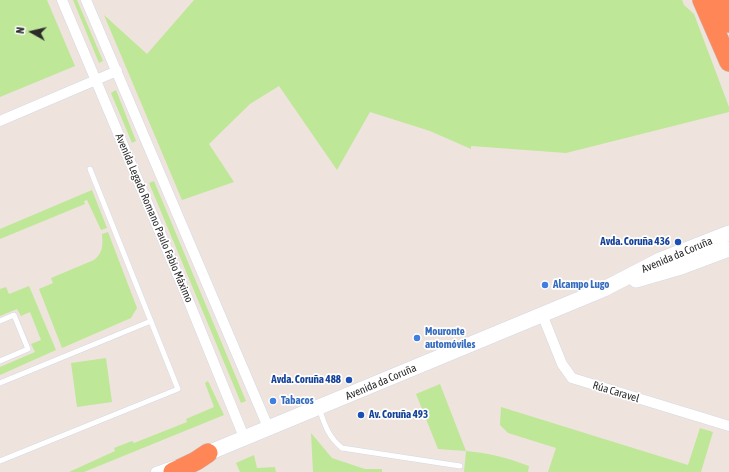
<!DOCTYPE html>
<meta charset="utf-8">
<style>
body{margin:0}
#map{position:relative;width:729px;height:472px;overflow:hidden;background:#eee4dd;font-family:"Asap Condensed",sans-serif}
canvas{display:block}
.north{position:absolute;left:12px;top:12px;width:40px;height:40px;-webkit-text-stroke:3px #fff;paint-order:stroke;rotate:278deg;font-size:11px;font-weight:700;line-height:16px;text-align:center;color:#2b2b2b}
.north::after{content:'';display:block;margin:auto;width:14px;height:18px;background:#2b2b2b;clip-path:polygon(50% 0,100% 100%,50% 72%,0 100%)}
</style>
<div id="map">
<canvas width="729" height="472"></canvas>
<div class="north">N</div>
</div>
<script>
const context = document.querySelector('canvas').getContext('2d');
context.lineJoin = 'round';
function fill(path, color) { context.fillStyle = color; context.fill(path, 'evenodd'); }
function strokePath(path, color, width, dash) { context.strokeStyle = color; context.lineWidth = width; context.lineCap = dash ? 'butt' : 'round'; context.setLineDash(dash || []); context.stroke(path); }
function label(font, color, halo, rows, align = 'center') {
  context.font = font + ' "Asap Condensed",sans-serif'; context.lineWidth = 3.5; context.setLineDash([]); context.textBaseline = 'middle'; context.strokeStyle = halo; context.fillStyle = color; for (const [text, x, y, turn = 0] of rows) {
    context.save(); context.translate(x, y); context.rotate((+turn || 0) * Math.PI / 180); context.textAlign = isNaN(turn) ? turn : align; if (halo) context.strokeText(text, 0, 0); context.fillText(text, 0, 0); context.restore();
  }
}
const green = new Path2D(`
 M0,0h47l28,66 -75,31z
 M73,0h4l26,61 -4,2z
 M194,0h488l2,5 10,9 35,93v5l-163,41 -95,-7v3l-41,-18 -60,-19 -33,58 -58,-84 -29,18 -41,40 25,38 -52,18 -78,-185 43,39z
 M116,90l20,51 -4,2 -21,-50z
 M154,181l92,220 -5,2 -92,-220z
 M92,190l15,38 -6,2 -14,-30 -3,1 1,3 -85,35v-10z
 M108,232l29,76 -6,10 -69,30 -23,-59 14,-6 -2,-5 43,-18c9,-7 9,-15 8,-26z
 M29,286l27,64 -56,25v-8l35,-15 -4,-8 10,-4 -11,-28 -9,4 -4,-7 -17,7v-27l6,-2 3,7z
 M106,358l6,44 -35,5 -6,-44z
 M208,381l16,34 -140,57h-15l46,-21 -1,-3 18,-7 2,2 53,-21 -1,-3 28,-12 -9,-24z
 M440,384l26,67c23,2 42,7 63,15l-1,6h-64l2,-21 -28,-2 -22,-55z
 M501,407l187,58 12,-37 13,4 -12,40h-153l8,-24 -48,-15 -8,-8z
 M311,433l21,25 33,11h17v3h-69z
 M254,455l3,13 18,-1 1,5h-36l-4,-9z`);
const lane = new Path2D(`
 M0,321l14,-6 14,34 -28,12
 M0,383l151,-62
 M319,408c5,15 9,29 23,40l118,18
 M0,461l178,-72 -88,-220`);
const street = new Path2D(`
 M62,0l123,292 59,145
 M86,0l182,427
 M0,121l117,-50
 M542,314l20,50 10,14 157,48
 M156,472l20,-7`);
const secondary = new Path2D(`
 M636,280l45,-13 48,-18
 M208,453l396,-164 56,-29 69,-27`);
const highway = new Path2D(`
 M702,0l27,62
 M720,0l9,23
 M173,472l23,-11 12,-8`);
const markers = [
 [678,242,4,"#1a4fb4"],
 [545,285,4,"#3f7fe0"],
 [417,338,4,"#3f7fe0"],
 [349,380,4,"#1a4fb4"],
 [273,401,4,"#3f7fe0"],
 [361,415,4,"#1a4fb4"]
];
const streetNames = [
 ["Avenida Legado Romano Paulo Fabio Máximo",154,218,67],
 ["Avenida da Coruña",677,255,-23],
 ["Avenida da Coruña",381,382,-23],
 ["Rúa Caravel",616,392,17]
];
const transitNames = [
 ["Avda. Coruña 436",670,242],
 ["Avda. Coruña 488",341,380],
 ["Av. Coruña 493",369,415,"left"]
];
const shopNames = [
 ["Alcampo Lugo",553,285],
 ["Mouronte",425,332],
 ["automóviles",425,345],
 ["Tabacos",281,401]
];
fill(green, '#bee797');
strokePath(lane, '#d2d8e5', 6);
strokePath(street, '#d2d8e5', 11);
strokePath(secondary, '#d2d8e5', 16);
strokePath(highway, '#c4c4c4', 20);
strokePath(lane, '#fff', 5);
strokePath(street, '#fff', 10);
strokePath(secondary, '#fff', 15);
strokePath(highway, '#ff8757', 19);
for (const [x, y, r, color] of markers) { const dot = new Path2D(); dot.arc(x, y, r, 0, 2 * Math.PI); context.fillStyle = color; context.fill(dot); strokePath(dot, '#fff', 1.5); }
label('11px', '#2b2b2b', '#fff', streetNames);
label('bold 11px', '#164399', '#fff', transitNames, 'right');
label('bold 11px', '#366cbe', '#fff', shopNames, 'left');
</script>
